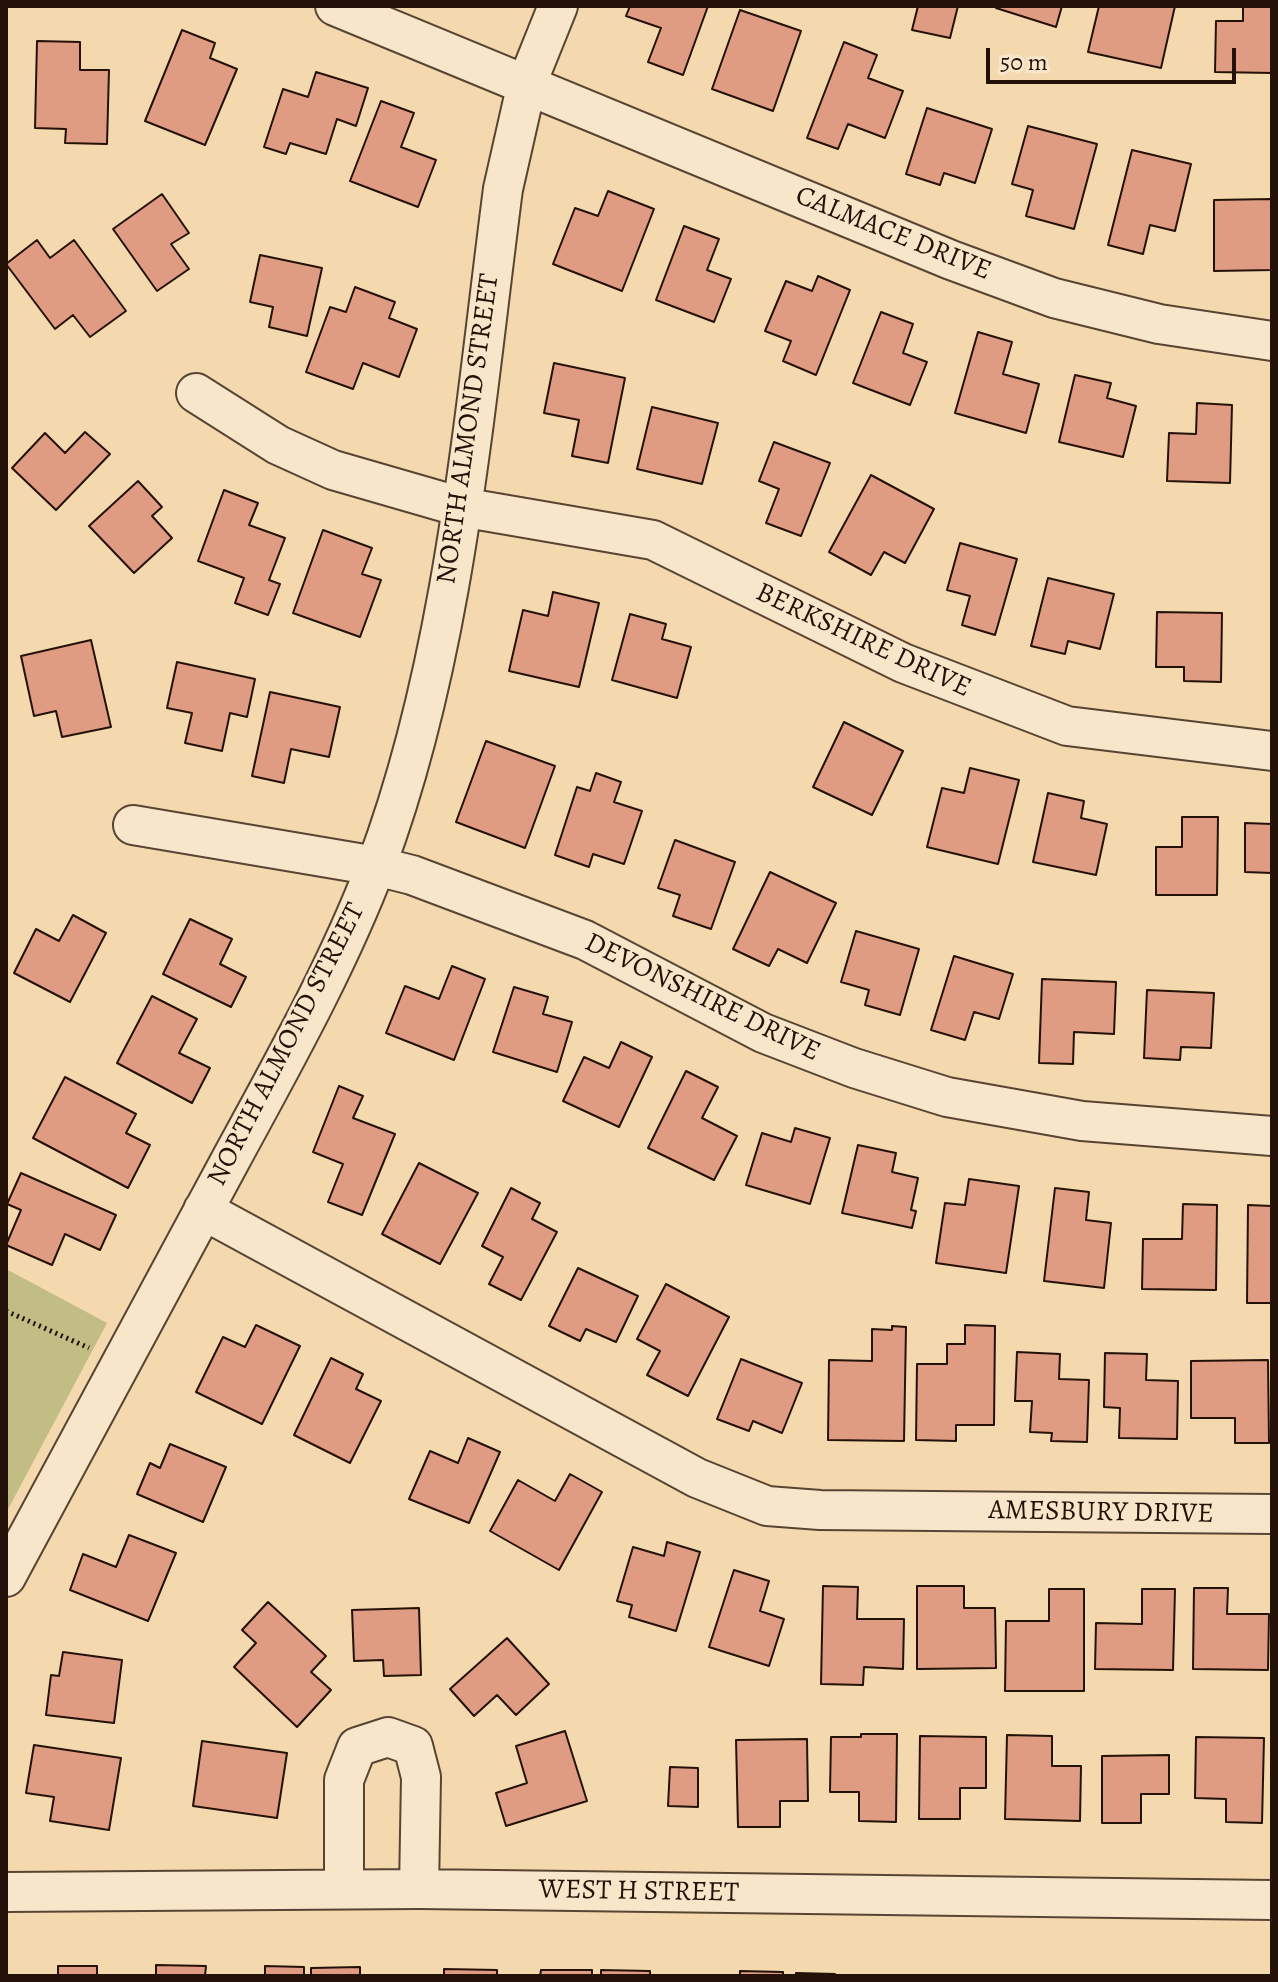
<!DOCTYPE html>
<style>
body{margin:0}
#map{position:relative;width:1278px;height:1982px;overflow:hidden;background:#f4d8ae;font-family:Alegreya,serif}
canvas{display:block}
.frame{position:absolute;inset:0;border:8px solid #241208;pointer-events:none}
.scale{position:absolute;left:986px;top:48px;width:250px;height:36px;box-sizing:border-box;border:4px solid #241208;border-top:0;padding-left:10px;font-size:24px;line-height:28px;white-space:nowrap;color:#241208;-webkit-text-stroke:6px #f8e6ca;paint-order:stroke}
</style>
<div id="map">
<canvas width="1278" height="1982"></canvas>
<div class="frame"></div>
<div class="scale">50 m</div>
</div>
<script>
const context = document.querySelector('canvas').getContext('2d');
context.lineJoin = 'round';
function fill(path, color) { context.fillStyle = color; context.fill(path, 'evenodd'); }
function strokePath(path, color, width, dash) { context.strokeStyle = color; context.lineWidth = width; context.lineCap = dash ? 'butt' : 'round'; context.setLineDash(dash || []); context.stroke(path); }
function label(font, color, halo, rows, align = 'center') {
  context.font = font + ' Alegreya,serif'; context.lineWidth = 6; context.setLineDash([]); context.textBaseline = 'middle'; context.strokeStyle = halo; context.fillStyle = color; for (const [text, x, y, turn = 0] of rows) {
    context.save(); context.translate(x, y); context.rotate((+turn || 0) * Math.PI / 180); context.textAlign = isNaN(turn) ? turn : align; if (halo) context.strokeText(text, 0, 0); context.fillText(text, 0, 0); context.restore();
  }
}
const green = new Path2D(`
 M6,1269l101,54 -101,190z`);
const building = new Path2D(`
 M630,6h78l-25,69 -35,-13 13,-34 -35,-12z
 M918,6h40l-8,32 -38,-8z
 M997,6h65l-6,21 -60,-19z
 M1099,6h76l-14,62 -73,-16z
 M1243,6h29v67l-57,-1 1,-51h27z
 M740,10l61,21 -28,80 -61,-22z
 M182,30l33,13 -5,15 27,11 -32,76 -60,-24z
 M37,41l43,1v28h29l-2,74 -42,-1 1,-14 -31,-1z
 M844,42l33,13 -9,23 35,13 -18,47 -37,-14 -10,25 -31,-11z
 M316,72l52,16 -12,38 -19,-7 -11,35 -36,-11 -4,11 -22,-7 19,-58 25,8z
 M381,101l33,12 -13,34 35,13 -18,47 -68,-26z
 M927,108l65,21 -17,54 -31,-10 -4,12 -34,-11z
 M1028,126l69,18 -23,85 -48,-13 7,-26 -21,-6z
 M1132,150l59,14 -16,67 -25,-6 -7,29 -35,-9z
 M608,191l46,18 -32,82 -69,-27 22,-56 23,8z
 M162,194l27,39 -18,11 18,25 -32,22 -44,-62z
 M1272,199v71l-58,1v-71z
 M684,226l35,13 -12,31 24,9 -17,43 -58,-22z
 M37,240l13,18 24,-18 52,71 -36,26 -17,-22 -18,14 -49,-65z
 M260,255l62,13 -15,68 -38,-9 4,-20 -23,-5z
 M818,276l32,14 -34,85 -33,-14 8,-20 -26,-10 21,-50 26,10z
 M355,287l40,15 -6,16 28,11 -18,48 -36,-14 -10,26 -47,-17 24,-65 16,5z
 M881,312l32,12 -10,29 24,9 -17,43 -57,-22z
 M978,332l34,10 -9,32 36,10 -13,49 -71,-20z
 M554,363l71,15 -17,85 -36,-7 7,-36 -35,-7z
 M1075,375l36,8 -4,15 29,8 -13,51 -64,-15z
 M1197,403l35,2 -2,78 -63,-2 2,-48 27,1z
 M652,407l66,16 -16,61 -65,-15z
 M85,432l25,22 -54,56 -44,-42 33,-35 20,20z
 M774,442l56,21 -29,73 -35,-13 13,-34 -20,-8z
 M871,475l63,34 -29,54 -21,-11 -13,23 -42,-23z
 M138,481l24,26 -10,9 20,22 -38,35 -45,-47z
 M224,490l34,13 -9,22 36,13 -16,42 11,4 -12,31 -33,-12 9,-25 -46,-17z
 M323,530l49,18 -10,26 19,6 -21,57 -67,-24z
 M960,543l57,16 -22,76 -33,-10 8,-29 -23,-6z
 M1048,578l66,16 -14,55 -32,-8 -3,13 -34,-8z
 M553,592l46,11 -20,84 -70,-16 14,-61 25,6z
 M1157,612l65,1 -1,69 -37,-1v-14h-28z
 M630,614l36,10 -4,15 29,8 -14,51 -65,-18z
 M91,640l20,87 -49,10 -6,-26 -22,5 -13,-60z
 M177,662l78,17 -8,38 -17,-4 -8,38 -37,-8 7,-30 -25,-5z
 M270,692l70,15 -11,50 -38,-8 -7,34 -32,-7z
 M844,722l59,29 -31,64 -59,-28z
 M486,741l69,25 -30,82 -69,-26z
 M970,768l49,12 -21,84 -71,-17 15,-59 22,5z
 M596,773l25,9 -7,20 28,9 -18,53 -31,-10 -4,13 -34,-12 22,-68 13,4z
 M1048,793l36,8 -3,17 26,6 -11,51 -63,-13z
 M1182,817h36l-1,78h-61v-48h26z
 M1245,823l27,1v49l-27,-1z
 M675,840l60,22 -24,67 -38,-13 7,-21 -22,-7z
 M770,872l66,31 -29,60 -29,-14 -9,17 -36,-17z
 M73,915l33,18 -36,69 -56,-29 22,-44 23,12z
 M190,919l42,20 -12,25 26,13 -15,30 -68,-33z
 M856,931l63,18 -19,66 -35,-10 4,-15 -28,-8z
 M954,956l59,18 -14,45 -25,-7 -9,28 -34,-10z
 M452,966l33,13 -31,81 -68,-27 19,-47 34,13z
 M1042,979l74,3 -2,52 -40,-2 -1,32 -34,-1z
 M514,987l34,10 -5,17 29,8 -15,50 -64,-20z
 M1147,990l67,3 -3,55 -30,-1 -1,13 -36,-2z
 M152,996l45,23 -18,34 31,15 -18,35 -75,-40z
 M621,1042l31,15 -33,70 -56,-26 21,-44 25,11z
 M686,1071l32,16 -16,31 35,18 -23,44 -66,-32z
 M65,1077l71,37 -10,19 24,12 -22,43 -95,-50z
 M339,1086l24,10 -10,22 42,16 -33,81 -34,-13 15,-38 -30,-12z
 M795,1128l35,10 -20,66 -64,-19 16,-52 29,9z
 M858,1145l38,8 -4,19 26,6 -7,32 5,1 -4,17 -70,-15z
 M419,1163l59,30 -38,71 -58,-30z
 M21,1173l95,42 -16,35 -35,-16 -13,31 -46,-20 15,-35 -14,-6z
 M969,1179l50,7 -13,87 -70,-10 9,-60 20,2z
 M511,1188l29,15 -8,16 25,13 -36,68 -32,-16 14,-27 -21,-11z
 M1055,1188l34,4 -3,28 25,3 -7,65 -60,-7z
 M1183,1204l34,1 -1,85 -74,-1 1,-50h39z
 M1248,1205l24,1v97h-25z
 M578,1268l60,28 -22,46 -30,-13 -6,12 -31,-15z
 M666,1284l63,33 -41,79 -41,-21 13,-24 -23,-12z
 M256,1325l44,21 -38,78 -66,-32 27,-55 22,10z
 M965,1325l30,1 -1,99h-38v16l-40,-1 1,-76h30v-20h18z
 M892,1326l14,1 -2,114 -76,-1 1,-80 43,1v-32l20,1z
 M1017,1352l43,2 -1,25 30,1 -2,62 -36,-1 1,-8 -22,-1 2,-31h-17z
 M1105,1353l42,1 -1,26 32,1 -1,58 -58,-1 1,-30 -16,-1z
 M331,1358l32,16 -7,15 25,12 -31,62 -56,-28z
 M741,1359l61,24 -20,50 -29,-12 -4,10 -32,-12z
 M1268,1360l1,83h-34v-25h-44v-57z
 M468,1438l32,14 -31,71 -60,-24 21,-48 28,12z
 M170,1444l56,23 -23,55 -66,-28 13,-31 10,5z
 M570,1474l32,18 -43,78 -69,-39 28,-51 37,21z
 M129,1535l47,18 -28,68 -78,-31 13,-36 33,13z
 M667,1542l33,10 -24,79 -47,-14 3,-12 -15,-4 16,-54 31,9z
 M734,1570l35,11 -9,30 24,8 -15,47 -60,-19z
 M823,1586l35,1 -1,32h47l-1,50 -39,-2 -1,18 -42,-1z
 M917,1586h47v22h31l1,60 -79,1z
 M1194,1588h34l-1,26h42l-1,56 -75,-1z
 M1049,1589h35v102h-79l1,-70h43z
 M1142,1589h33l-2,81 -78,-1 1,-46 46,1z
 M268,1602l58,54 -15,16 20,18 -34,37 -63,-60 22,-24 -14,-13z
 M419,1608l2,67 -37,1 -1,-16 -29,1 -2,-51z
 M507,1638l42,46 -33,31 -19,-20 -23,21 -24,-27z
 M63,1652l59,8 -8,63 -68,-8 5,-40 8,1z
 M565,1731l22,70 -81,25 -10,-33 31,-10 -11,-37z
 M861,1734h36l-1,88 -37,-1v-29h-29l1,-55h30z
 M1007,1735l45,1v30h29l-1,55 -75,-2z
 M920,1736l66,1v51h-26v31h-41z
 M1196,1737l68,1 -2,85 -36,-1v-23l-31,-1z
 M807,1739l1,62h-28v26h-42l-2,-87z
 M202,1741l85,12 -10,65 -84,-12z
 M34,1745l87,13 -12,72 -59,-9 4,-24 -28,-4z
 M1169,1755v39h-28v29h-39v-67z
 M670,1767l28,1v39l-30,-1z
 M156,1965l50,1 -1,10h-75h26z
 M58,1966h39v10h-39z
 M265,1966l39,1v9h-39z
 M360,1967v9h-49v-8z
 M444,1969l53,1v6h-53z
 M541,1970h51v6h-52z
 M601,1970l49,1v5h-49z
 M740,1971l43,1v4h-43z
 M796,1973l39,1v2h-39z`);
const path = new Path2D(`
 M6,1311l83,37`);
const minor = new Path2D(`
 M335,6l616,254 103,38 105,26 113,17
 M196,393l82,52 55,25 128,37 192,33 250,123 164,63 205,25
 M133,825l243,41 36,9 173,65 178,93 91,35 93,29 135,24 190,15
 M203,1210l494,268 70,28 53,4 452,4
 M6,1577c75,-139 149,-277 224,-416 52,-96 107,-193 146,-295 79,-210 98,-455 127,-677l24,-106 31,-77
 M344,1889v-109l13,-33 31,-10 25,9 8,31 -2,112
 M6,1892l413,-3 853,11`);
const streetNames = [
 ["CALMACE DRIVE",893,234,22],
 ["NORTH ALMOND STREET",469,429,-82],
 ["BERKSHIRE DRIVE",863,641,25],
 ["DEVONSHIRE DRIVE",702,998,26],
 ["NORTH ALMOND STREET",287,1045,-63],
 ["AMESBURY DRIVE",1101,1513,1],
 ["WEST H STREET",639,1892,1]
];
fill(green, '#c2bc85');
fill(building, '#e09b83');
strokePath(building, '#241208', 2);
strokePath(minor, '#584432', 42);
strokePath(path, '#241208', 5, [2, 4]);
strokePath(minor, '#f8e6ca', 38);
label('28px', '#241208', '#f8e6ca', streetNames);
</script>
